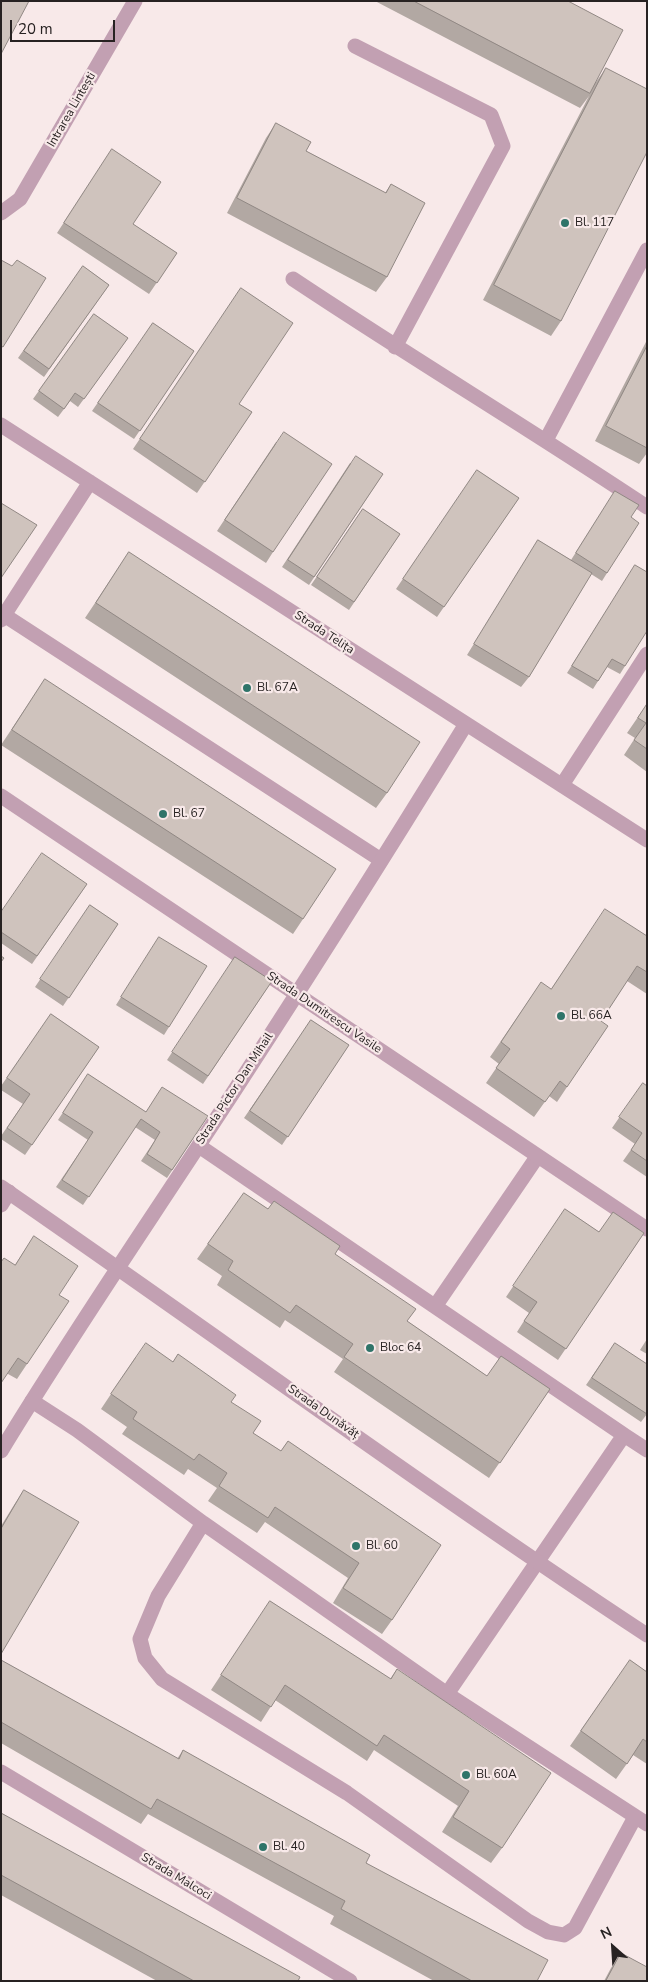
<!DOCTYPE html>
<meta charset="utf-8">
<style>
body{margin:0}
#map{position:relative;width:648px;height:1982px;overflow:hidden;background:#f8e9e9;font-family:"Nunito Sans",sans-serif}
canvas{display:block}
.frame{position:absolute;inset:0;border:2px solid #272222;pointer-events:none}
.north{position:absolute;left:588px;top:1922px;width:50px;height:50px;-webkit-text-stroke:4px #f8e9e9;paint-order:stroke;rotate:334deg;font-size:14px;font-weight:700;line-height:20px;text-align:center;color:#272222}
.north::after{content:'';display:block;margin:auto;width:18px;height:22px;background:#272222;clip-path:polygon(50% 0,100% 100%,50% 72%,0 100%)}
.scale{position:absolute;left:10px;top:20px;width:105px;height:22px;box-sizing:border-box;border:2px solid #272222;border-top:0;padding-left:6px;font-size:15px;line-height:18px;white-space:nowrap;color:#272222;-webkit-text-stroke:4px #f8e9e9;paint-order:stroke}
</style>
<div id="map">
<canvas width="648" height="1982"></canvas>
<div class="frame"></div>
<div class="north">N</div>
<div class="scale">20 m</div>
</div>
<script>
const context = document.querySelector('canvas').getContext('2d');
context.lineJoin = 'round';
function strokePath(path, color, width, dash) { context.strokeStyle = color; context.lineWidth = width; context.lineCap = dash ? 'butt' : 'round'; context.setLineDash(dash || []); context.stroke(path); }
function fill(path, color) { context.fillStyle = color; context.fill(path, 'evenodd'); }
function label(font, color, halo, rows, align = 'center') {
  context.font = font + ' "Nunito Sans",sans-serif'; context.lineWidth = 4.5; context.setLineDash([]); context.textBaseline = 'middle'; context.strokeStyle = halo; context.fillStyle = color; for (const [text, x, y, turn = 0] of rows) {
    context.save(); context.translate(x, y); context.rotate((+turn || 0) * Math.PI / 180); context.textAlign = isNaN(turn) ? turn : align; if (halo) context.strokeText(text, 0, 0); context.fillText(text, 0, 0); context.restore();
  }
}
const lane = new Path2D(`
 M355,46l136,69 12,31 -108,201
 M293,279c117,78 237,150 354,228
 M546,440l101,-190
 M4,615l377,245
 M562,785l85,-131
 M199,1146l425,289
 M1,1205l8,-13
 M436,1305l101,-148
 M32,1401l45,29 126,93 -45,73 -18,43 5,19 17,21 185,114 181,128 20,11 16,3 11,-7 60,-111
 M647,1450l-23,-15 -177,259 200,130
 M203,1523l244,171`);
const street = new Path2D(`
 M1,213l19,-14 115,-198
 M1,425l646,415
 M1,620l89,-138
 M1,796l646,433
 M1,1187c216,149 427,304 646,448
 M1,1451c63,-104 131,-204 198,-306 91,-139 180,-279 267,-421
 M1,1772l349,209`);
const wall = new Path2D(`
 M375,1h193l28,81 10,-14 -45,253 -10,15 -68,-36 106,-204 -9,12z
 M276,123l30,28 79,42 6,-9 -4,93 -11,15 -149,-79 39,-75z
 M112,149l21,75 44,29 -28,41 -92,-61z
 M83,266l26,19 -65,92 -26,-19z
 M241,288l-2,116 13,8 -55,81 -64,-44z
 M94,314l34,24 -50,69 -8,-6 -12,16 -25,-18z
 M153,323l41,28 -60,88 -42,-28z
 M647,340v113l-8,11 -44,-23z
 M276,442l-3,110 -7,11 -49,-32z
 M350,463l33,11 -74,111 -27,-18z
 M477,470l42,28 -82,119 -41,-28z
 M615,491l16,26 -24,56 -5,8 -11,-7 -62,103 -8,10 -54,-32 64,-104 7,-11 33,20z
 M363,509l37,25 -51,76 -38,-25z
 M129,552l258,241 -11,15 -291,-190z
 M635,565l-10,101 -5,8 -13,-7 -14,22 -26,-16z
 M45,679l258,240 -10,15 -292,-189z
 M647,704v68l-23,-17 11,-17 -8,-5z
 M87,884l-55,80 -31,-21v-31z
 M90,905l28,19 -55,82 -28,-19z
 M647,936v58l-20,-13 -26,40 -34,66 -10,15 -8,-6 -15,21 -48,-34 13,-19 -9,-7 41,-60 20,-8z
 M159,937l10,90 -5,8 -48,-30z
 M235,957l37,24 -69,103 -36,-24z
 M51,1014l48,33 -74,108 -24,-16v-3l22,-32 -22,-14v-4z
 M311,1020l38,25 -67,100 -38,-27z
 M88,1074l58,38 62,4 -41,62 -26,-17 14,-21 -20,-13 -52,78 -27,-18 32,-47 -30,-20z
 M643,1083l4,3v91l-24,-16 12,-17 -23,-16z
 M244,1193l91,61 72,67 80,55 63,13 -61,89 -155,-106 9,-13 -58,-39 -5,8 -63,-43 5,-9 -25,-17z
 M565,1209l34,23 45,1 -86,127 -41,-28 12,-19 -23,-16z
 M34,1236l25,59 -32,69 -10,15 -9,-5 7,-109z
 M647,1339v15l-7,-4z
 M615,1343l32,71 -6,8 -55,-37z
 M178,1354l53,48 22,31 28,18 7,-10 104,179 -10,14 -49,-31 15,-25 -83,-56 -8,11 -49,-32 9,-13 -29,-19 -4,6 -62,-41 5,-7 -26,-18 34,-51 38,4z
 M24,1490l-23,164v-128l13,-21z
 M270,1601l120,78 7,-10 105,179 -11,15 -49,-31 16,-26 -84,-56 -7,11 -92,-61 -14,22 -50,-32z
 M1,1660l176,99 6,-9 183,113 171,118h-103l-104,-57 4,-8 -186,-102 -7,10 -140,-81z
 M630,1660l17,12v92l-14,-9 -17,24 -46,-33z
 M1,1813l297,168h-141l-156,-86z
 M621,1953l26,28h-43l7,-13z`);
const building = new Path2D(`
 M1,1h28l-28,53z
 M414,1h154l55,29 -33,63z
 M606,68l41,21v63l-86,169 -67,-36z
 M276,123l35,19 -5,9 80,42 5,-9 34,19 -38,74 -150,-79z
 M112,149l49,33 -28,42 44,29 -20,30 -93,-60z
 M1,260l11,6 5,-6 29,18 -43,69 -2,-1z
 M83,266l26,19 -60,84 -25,-18z
 M241,288l52,35 -54,81 13,8 -47,70 -65,-43z
 M94,314l34,24 -44,61 -9,-6 -11,16 -25,-18z
 M153,323l41,28 -54,80 -42,-28z
 M647,346v102l-41,-22z
 M284,432l48,32 -59,88 -48,-32z
 M356,456l27,18 -69,103 -26,-17z
 M477,470l42,28 -75,109 -41,-28z
 M615,491l24,14 -8,12 8,6 -32,50 -31,-20z
 M1,503l36,22 -36,53z
 M363,509l37,25 -46,68 -37,-25z
 M538,540l54,33 -63,104 -55,-33z
 M129,552l291,190 -33,51 -291,-190z
 M635,565l12,7v59l-22,35 -13,-7 -14,22 -26,-15z
 M45,679l291,190 -33,50 -291,-189z
 M647,704v45l-13,-9 12,-17 -8,-5z
 M42,853l45,31 -50,72 -36,-24v-20z
 M90,905l28,19 -49,74 -29,-19z
 M605,909l42,27v36l-10,-6 -36,55 7,5 -41,61 -7,-6 -15,21 -49,-34 14,-19 -9,-7 40,-60 10,7z
 M159,937l48,29 -38,61 -48,-30z
 M1,956l3,2 -3,4z
 M235,957l37,24 -64,95 -36,-24z
 M51,1014l48,33 -67,98 -25,-17 23,-34 -23,-16z
 M311,1020l38,25 -61,92 -38,-26z
 M88,1074l58,38 16,-25 46,29 -36,54 -25,-16 13,-22 -19,-13 -52,78 -27,-17 31,-48 -30,-19z
 M643,1083l4,3v75l-16,-11 11,-17 -23,-16z
 M244,1193l24,16 6,-8 66,45 -5,8 81,55 -9,12 80,55 14,-20 49,33 -50,74 -156,-106 9,-13 -57,-39 -6,8 -62,-43 5,-9 -25,-17z
 M565,1209l34,23 14,-20 31,21 -78,116 -42,-28 13,-19 -24,-16z
 M34,1236l44,30 -19,29 10,6 -42,63 -9,-6 -17,25v-121l3,-4 11,7z
 M146,1343l27,19 5,-8 58,41 -5,7 30,19 -8,12 28,18 7,-10 153,104 -49,75 -49,-32 16,-25 -84,-56 -7,11 -49,-32 8,-13 -28,-19 -5,6 -61,-41 4,-7 -26,-18z
 M615,1343l32,21v50l-55,-36z
 M24,1490l55,32 -78,132v-125z
 M270,1601l121,78 6,-10 154,104 -49,75 -49,-31 16,-26 -85,-56 -7,11 -92,-61 -14,22 -50,-32z
 M1,1660l178,99 4,-9 187,105 -4,8 182,97 -11,21h-65l-131,-72 4,-8 -188,-102 -6,10 -150,-87z
 M630,1660l17,12v70l-4,-3 -16,25 -46,-33z
 M1,1813l299,164 -2,4h-104l-193,-106z
 M621,1953l26,14v14h-41z`);
const markers = [
 [565,223,5,"#2f7469"],
 [247,688,5,"#2f7469"],
 [163,814,5,"#2f7469"],
 [561,1016,5,"#2f7469"],
 [370,1348,5,"#2f7469"],
 [356,1546,5,"#2f7469"],
 [466,1775,5,"#2f7469"],
 [263,1847,5,"#2f7469"]
];
const streetNames = [
 ["Intrarea Lintești",72,110,-60],
 ["Strada Telița",324,633,33],
 ["Strada Dumitrescu Vasile",324,1013,34],
 ["Strada Pictor Dan Mihail",235,1089,-57],
 ["Strada Dunăvăț",323,1412,35],
 ["Strada Malcoci",176,1877,31]
];
const poiNames = [
 ["Bl. 117",575,223],
 ["Bl. 67A",257,688],
 ["Bl. 67",173,814],
 ["Bl. 66A",571,1016],
 ["Bloc 64",380,1348],
 ["Bl. 60",366,1546],
 ["Bl. 60A",476,1775],
 ["Bl. 40",273,1847]
];
strokePath(lane, '#c2a0b2', 15);
strokePath(street, '#c2a0b2', 15);
fill(wall, '#b2a8a3');
fill(building, '#cfc3bd');
strokePath(building, '#918884', 1);
for (const [x, y, r, color] of markers) { const dot = new Path2D(); dot.arc(x, y, r, 0, 2 * Math.PI); context.fillStyle = color; context.fill(dot); strokePath(dot, '#f8e9e9', 2); }
label('12px', '#272222', '#f8e9e9', streetNames);
label('12px', '#272222', '#f8e9e9', poiNames, 'left');
</script>
